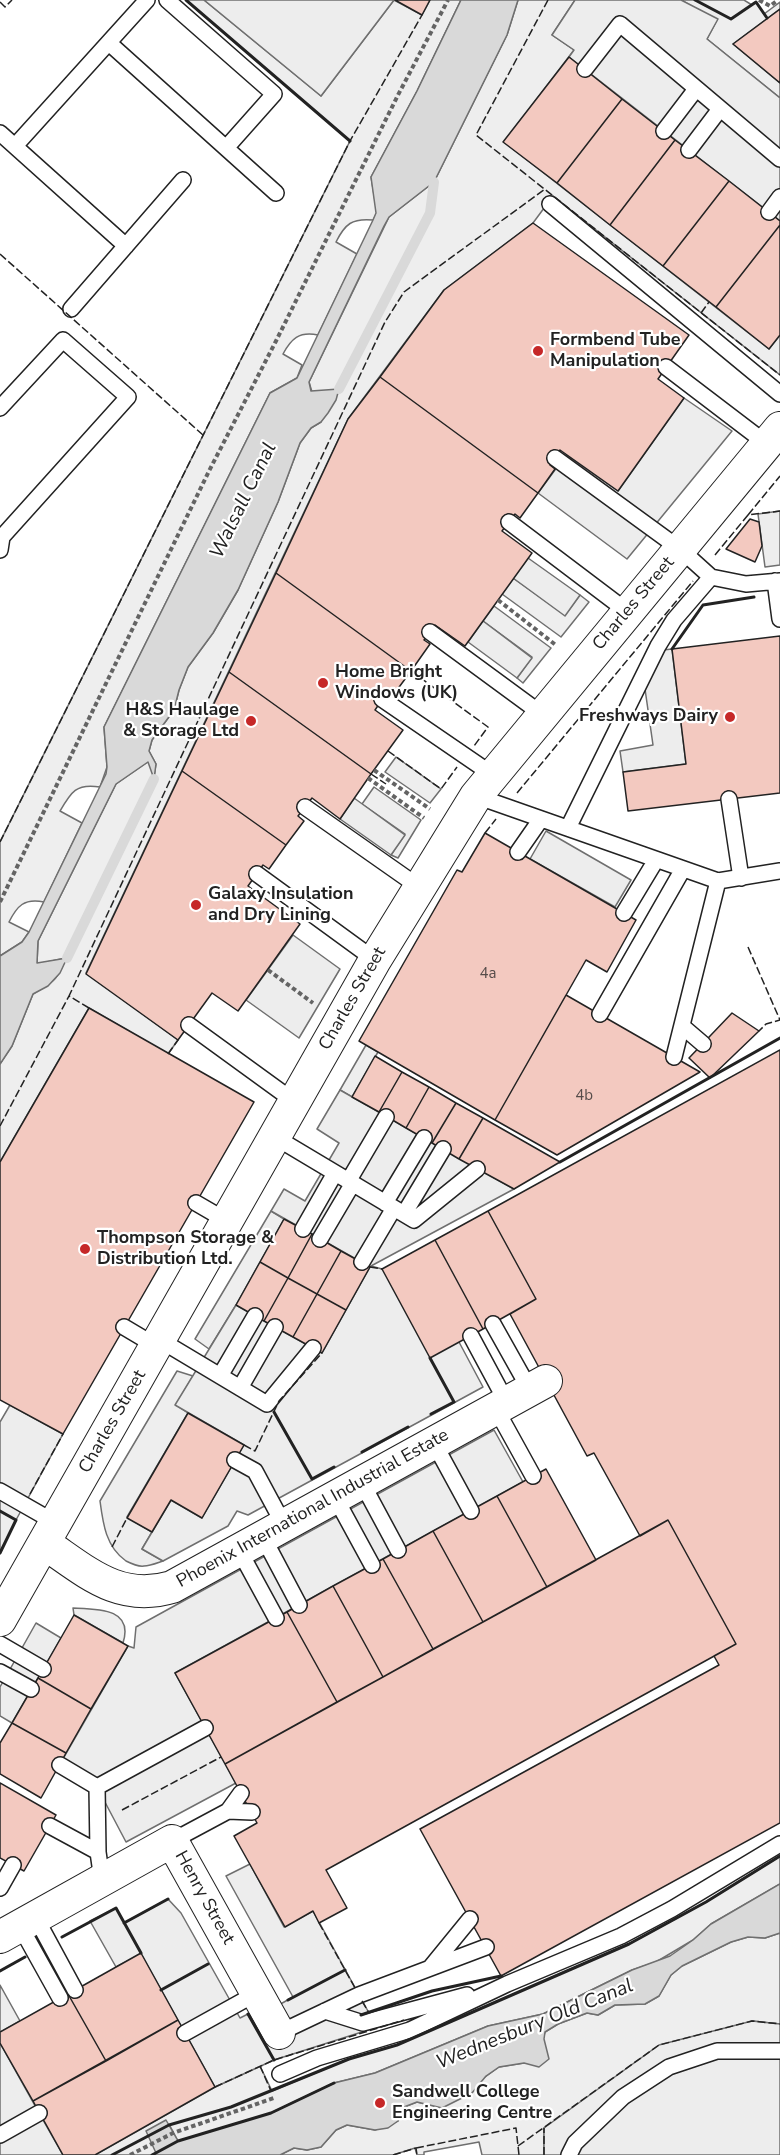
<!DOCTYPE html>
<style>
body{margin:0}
canvas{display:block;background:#fff}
</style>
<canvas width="780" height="2155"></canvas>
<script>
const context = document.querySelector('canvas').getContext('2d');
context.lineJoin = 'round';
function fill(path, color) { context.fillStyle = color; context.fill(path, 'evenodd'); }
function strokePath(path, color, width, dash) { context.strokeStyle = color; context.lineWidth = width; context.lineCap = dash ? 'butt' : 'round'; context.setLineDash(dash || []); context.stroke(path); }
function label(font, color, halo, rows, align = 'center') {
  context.font = font + ' "Nunito Sans",sans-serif'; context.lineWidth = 4.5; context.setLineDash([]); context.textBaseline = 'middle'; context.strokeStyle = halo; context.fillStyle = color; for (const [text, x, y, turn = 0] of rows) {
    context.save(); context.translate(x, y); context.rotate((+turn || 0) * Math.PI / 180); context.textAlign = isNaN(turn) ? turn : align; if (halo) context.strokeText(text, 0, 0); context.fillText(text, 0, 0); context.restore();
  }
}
const green = new Path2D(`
 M186,0h18l117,96 73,-96 28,15 8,-15h31l-44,91 -46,86 6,36 -4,7c-21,-2 -28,4 -37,22l21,12 -39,81c-19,-4 -27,4 -35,19l19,11 -5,13 -27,15 -166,334 3,40 -7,20c-24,-4 -29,5 -40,24l22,12 -38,79c-20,-4 -27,4 -35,20l20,10 -7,10 -22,14v-114l350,-701z
 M518,0h57l-23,35 22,15 -70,92 265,207 11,-14v40l-227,-179 -20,27 -89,67 -96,129 -262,554 92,67 -10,14 -79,-46 -89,154v-98l12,-18 21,-52c20,-13 23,-11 33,-36l-29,6 1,-23 78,-157 33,-23 5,16 2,-13 -7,-13 3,-11 22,-30 5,-20 9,-23 25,-34 25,-43 40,-88 22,-59 11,-15 10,-6 -12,-40 80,-165 45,-35 73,-147z
 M681,0h63l8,5 4,-3 8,12 16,-12v7l-47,35 47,39v15l-73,-59 10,-19z
 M513,578l52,37 15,-20 9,7 -28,35 -59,-43z
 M494,606l57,42 -28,35 -6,-5 15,-21 -49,-36z
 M396,757l45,32 -11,14 -45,-31z
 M374,787l47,33 -23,38 -7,-3 14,-21 -43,-30z
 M366,1045l12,7 -26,45 -12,-7z
 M271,1211l13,8 -48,86 -27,44 -14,-10z
 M177,1371l16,5 -17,29 12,8 -61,104 25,15 -10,17 21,12c-6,2 -13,5 -19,5 -6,1 -12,-2 -18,-5 -20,-14 -23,-37 -26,-60z
 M0,1511l16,9 -16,33z
 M73,1608c25,1 61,0 50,35l-49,-28z
 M780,1856v28l-69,40 -18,16 -37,22 -24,8 -89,44 -55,12 -113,47 -41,10 -63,30 -93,28 -8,-15 -14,27 -4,2h-57l120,-68 45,-21 12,25 77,-32 48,-14 232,-101 77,-42z
 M780,1933v91l-28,-3 -208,107v27h-62l-3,-13 -55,10v3h-7l-2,-7 -22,7h-113l14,-7 13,2 14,-3 15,-17 11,-5 28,5 23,-9 6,-14 13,-5 25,6 57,-41 25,-4 19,-24 2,-7 13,-8 29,-11 11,2 17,-10 30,-1 14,-8 12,-21 11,-9 49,-24 17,-5 17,1z`);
const parking = new Path2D(`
 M204,0h190l-73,96z
 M575,0h106l37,19 -11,20 73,59v123l-211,-164 5,-7 -22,-15z
 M684,398l48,33 -105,128 -89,-66 28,-38 52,36z
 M780,511v54l-15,2 -7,-53z
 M528,558l52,37 -15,21 -52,-38z
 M483,621l49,37 -15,20 -49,-36z
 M672,649l14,115 -63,8 -3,-21 33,-6 -10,-70 12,-24z
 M354,798l51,37 -14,20 -51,-36z
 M546,831l85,49 -16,27 -85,-48z
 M293,935l47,34 -41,69 -53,-38z
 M340,1090l174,99 -143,77 11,3 77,73 24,45 -235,128 -11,-4 -9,15 -65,35 -21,-12 29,-49 31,18 42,-73 -69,-40 61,-100 86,48 48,-86 -99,-56 13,-22 21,12 34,-58 -22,-14z
 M10,1405l53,29 -47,86 -16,-9v-89z
 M494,1430l29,52 -348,191 61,110 -110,59 -29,-55 -34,-28 65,-113 6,2 2,-21z
 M36,1623l25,15 -49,85 -12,-7v-29z
 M250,1864l34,63 29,-16 56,102 -8,3 4,15 -91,29 -59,27 -74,-133 -25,13 -26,-46 26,-13 8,15 44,-24 13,14 59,105 8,-4 4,6 41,-23 -67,-121z
 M0,1985l20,36 -20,11z
 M752,2021l28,3v131h-236v-27l115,-83z
 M0,2043l39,70 24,42h-63z`);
const water = new Path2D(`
 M461,0h57l-11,35 -73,147 -45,35 -5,9 -75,156 2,9 28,-2 -3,11 -8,13 -7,9 -10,6 -11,15 -22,59 -40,88 -25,43 -25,34 -9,23 -5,20 -22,30 -3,11 7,13 -2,15 -6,-17 -32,22 -78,157 -1,22 30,-5 -7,15 -12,13 -15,8 -21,52 -12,18v-108l22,-14 7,-10 77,-158 1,-7 -3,-40 166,-334 27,-15 76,-158 3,-7 -5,-36 46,-86z
 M780,1884v49l-15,5 -17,-1 -17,5 -49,24 -11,9 -12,21 -14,8 -30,1 -17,10 -11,-2 -29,11 -13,8 -1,7 5,20 -10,8 -15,-4 -25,4 -13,9 -14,17 -30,15 -25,-6 -13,5 -6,14 -10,7 -13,2 -28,-5 -11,5 -15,17 -14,3 -13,-2 -14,7h-128l4,-2 -10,-22 20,-11 12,21 93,-28 63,-30 41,-10 113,-47 55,-12 89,-44 38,-14 23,-16 18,-16z`);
const stream = new Path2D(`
 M339,389l91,-176 4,-31
 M67,958l87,-179`);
const building = new Path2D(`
 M395,0h35l-8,15z
 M780,9v74l-47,-39z
 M569,57l53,42 -65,84 -54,-41z
 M622,99l53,41 -65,85 -53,-42z
 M675,140l54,41 -66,85 -53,-41z
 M729,181l51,40v4l-64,82 -53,-41z
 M533,223l156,112 -31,44 26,19 -66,93 -58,-41 -10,15 5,4 -17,24 -158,-116 64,-87z
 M780,225v110l-11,14 -53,-42z
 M380,377l158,116 -18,25 -5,-4 -13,17 30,22 -49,68 -18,25 -30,-21 -11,15 6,4 -19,27 -135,-98 72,-154z
 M750,519l9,3 3,24 -7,16 -29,-13z
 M276,573l135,98 -20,27 -5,-4 -11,16 28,20 -32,44 -142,-102z
 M780,636v157l-152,18 -5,-39 63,-8 -14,-115z
 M229,672l142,102 -31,45 -28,-21 -14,18 6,5 -18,24 -104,-74z
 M182,771l104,74 -17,24 -6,-4 -15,21 52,38 -62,87 -26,-18 -34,47 -92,-66z
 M485,833l151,87 -29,52 -21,-12 -91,160 -136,-79 98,-171 5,2z
 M566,995l134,77 -143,83 -62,-35z
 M89,1008l165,94 -191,332 -63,-34v-238z
 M732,1013l27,18 -49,47 -21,-20z
 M780,1050v773l-279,153 -81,-147 299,-164 -5,-9 22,-12 -68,-124 -28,16 -46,-83 -7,3 -77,-142 26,-15 -48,-88z
 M375,1056l27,16 -23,40 -27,-15z
 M402,1072l27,15 -23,41 -27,-16z
 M429,1087l27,16 -24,40 -26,-15z
 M456,1103l27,15 -24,41 -27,-16z
 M483,1118l77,44 -46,27 -55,-30z
 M488,1211l48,88 -53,30 -48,-89z
 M284,1219l28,15 -24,44 -28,-16z
 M312,1234l29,17 -24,43 -29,-16z
 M435,1240l48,89 -53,29 -48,-89z
 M341,1251l29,16 -24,43 -29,-16z
 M260,1262l28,16 -24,43 -28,-16z
 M288,1278l29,16 -24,43 -29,-16z
 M317,1294l29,16 -24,43 -29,-16z
 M188,1413l56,32 -42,73 -31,-18 -19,32 -25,-14z
 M546,1469l50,91 -49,27 -50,-91z
 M497,1496l50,91 -64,35 -50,-91z
 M668,1520l68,124 -410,226 21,38 -28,15 -6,-12 -28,16 -51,-91 23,-13 -32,-59z
 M433,1531l50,91 -50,27 -50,-90z
 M383,1559l50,90 -50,28 -50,-91z
 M333,1586l50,91 -46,25 -50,-90z
 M287,1612l50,90 -112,62 -50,-91z
 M74,1615l54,31 -37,63 -53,-31z
 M38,1678l53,31 -25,44 -54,-30z
 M12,1723l54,30 -25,45 -41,-24v-31z
 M0,1783l56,32 -32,56 -24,-13z
 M141,1953l37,67 -72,41 -38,-67z
 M68,1994l38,67 -73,40 -33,-58v-11z
 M178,2020l37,67 -120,68h-32l-30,-54z`);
const path = new Path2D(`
 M759,0l11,6 8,-6
 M498,600l59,46
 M374,770l56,39
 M368,778l56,40
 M0,902l209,-431 67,-130 122,-246 50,-95
 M268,970l45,33
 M130,2155l43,-22 101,-35`);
const service = new Path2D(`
 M167,0l107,94 -48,54
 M109,43l167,150
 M585,69l35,-45 160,135
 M664,131l32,-42
 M0,133l126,113
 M15,146l132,-146
 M689,150l31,-41
 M550,204l230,190
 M769,212l11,-15
 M71,309l112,-129
 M666,367l101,77
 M0,408l63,-68 65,57 -126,140 -2,13
 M555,458l125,91 31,28
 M509,522l119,90
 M775,581l5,38
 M430,632l113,83
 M382,699l111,76
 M476,796l242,85 62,-10
 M729,799l12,79
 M305,807l114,80
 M568,828l90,-182 16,-26 37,-43 35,7 34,-3
 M518,852l23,-33
 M257,874l118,86
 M624,913l32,-53
 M600,1014l83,-145
 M189,1025l106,77
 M682,1026l21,18
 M674,1057l44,-176
 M275,1137l139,83 63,-51
 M349,1180l37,-63
 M196,1203l31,18
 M385,1203l39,-65
 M404,1214l39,-65
 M303,1229l32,-56
 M320,1239l33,-56
 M362,1262l32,-54
 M493,1324l37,66
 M124,1327l32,19
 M471,1336l36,67
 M160,1340l107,64 46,-56
 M220,1376l35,-60
 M240,1388l35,-61
 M496,1409l37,67
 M434,1443l37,68
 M235,1460l20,11 29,54
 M362,1483l36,67
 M0,1491l56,32
 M335,1497l37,68
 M263,1537l36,68
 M239,1550l37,68
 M0,1644l43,25
 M0,1672l31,17
 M60,1765l37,22
 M228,1811l13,-18
 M50,1826l48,26
 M172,1841l56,-30 24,1
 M102,1880l-4,-28 -1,-65 108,-59
 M0,1888l13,-23
 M36,1918l39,72
 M20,1926l40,72
 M430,1968l40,-49
 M325,2011l38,12 104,-28
 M185,2033l72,-40
 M279,2033l80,-38 127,-48
 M280,2074l37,-16 93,-28 97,-46 114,-48 51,-27 108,-65
 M0,2135l39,-22
 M569,2155l6,-12 48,-46 46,-30 48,-16h63`);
const minor = new Path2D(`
 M44,1543c42,28 74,60 128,44l374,-206
 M0,1620l375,-660 101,-164 304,-368
 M0,1937l172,-96 107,192`);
const fence = new Path2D(`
 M548,0l-72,135 304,240
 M0,2l5,5 7,-7
 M0,254l203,181
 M701,313l8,-11
 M748,515l32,-39
 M715,555l33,-40 32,-4
 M411,671l77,56 -14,19
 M388,751l53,38 16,-22
 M371,774l15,10
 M517,793l176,-212
 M485,833l11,-14
 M0,842l350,-701 72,-126
 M748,947l32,73 -14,4 -7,7
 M89,1008l-20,-12 316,-674 19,-30 141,-103
 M168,1054l10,-14
 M0,1126l69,-130
 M370,1267l12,2
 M244,1445l11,6 24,-50 43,-48
 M30,1494l33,-60
 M112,1547l15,-29
 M122,1810l99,-53
 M319,1923l36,65
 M362,2001l7,12
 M260,2066l11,25
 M215,2087l59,-27 130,-40
 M518,2146l141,-101 93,-24 28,3
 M416,2148l100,-20 3,27
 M393,2155l23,-7 1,7
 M544,2155v-27`);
const wall = new Path2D(`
 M186,0l164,141
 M695,0l36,19 25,-17 11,16
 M672,649l31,-44 51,-8
 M560,1162l220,-124
 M430,1358l24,44 -23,12
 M274,1412l38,67 22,-12
 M362,1452l46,-25
 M0,1511l16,9 -16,33
 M124,1923l44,-24
 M62,1937l54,-29 25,45
 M0,1971l25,-14
 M161,1990l47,-26
 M288,2000l57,-30
 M248,2014l26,46
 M361,2015l71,-24 69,-15
 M112,2155l57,-30 62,-18 118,-48 48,-14 232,-101 77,-42 74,-46
 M152,2155l26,-14 93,-28 63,-30`);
const markers = [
 [538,351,6,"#c62828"],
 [323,683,6,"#c62828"],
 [730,717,6,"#c62828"],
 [251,721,6,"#c62828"],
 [196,905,6,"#c62828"],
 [85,1249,6,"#c62828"],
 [380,2103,6,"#c62828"]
];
const numberNames = [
 ["4a",488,974],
 ["4b",584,1096]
];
const poiNames = [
 ["Formbend Tube",550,341],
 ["Manipulation",550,362],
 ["Home Bright",335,673],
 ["Windows (UK)",335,694],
 ["H&S Haulage",239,711,"right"],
 ["& Storage Ltd",239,732,"right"],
 ["Freshways Dairy",718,717,"right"],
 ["Galaxy Insulation",208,895],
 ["and Dry Lining",208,916],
 ["Thompson Storage &",97,1239],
 ["Distribution Ltd.",97,1260],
 ["Sandwell College",392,2093],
 ["Engineering Centre",392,2114]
];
const streetNames = [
 ["Charles Street",634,604,-50],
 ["Charles Street",353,999,-60],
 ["Charles Street",113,1422,-60],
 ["Phoenix International Industrial Estate",313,1509,-29],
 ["Henry Street",204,1898,61]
];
const waterNames = [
 ["Walsall Canal",244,501,-64],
 ["Wednesbury Old Canal",535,2025,-22]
];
fill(green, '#eee');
strokePath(green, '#6f6f6f', 1.5);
fill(parking, '#ededed');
strokePath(parking, '#6f6f6f', 1.5);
fill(water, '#d9d9d9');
strokePath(water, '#6f6f6f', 1.5);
strokePath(stream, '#d9d9d9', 10);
fill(building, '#f3c9c0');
strokePath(building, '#222', 1.5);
strokePath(service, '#222', 18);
strokePath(minor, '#222', 34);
strokePath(path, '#646464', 4, [4.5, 3]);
strokePath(service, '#fff', 15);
strokePath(minor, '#fff', 32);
strokePath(fence, '#222', 1.5, [8, 3]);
strokePath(wall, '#222', 3);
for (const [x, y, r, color] of markers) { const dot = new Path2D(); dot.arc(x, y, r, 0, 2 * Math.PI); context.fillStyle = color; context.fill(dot); strokePath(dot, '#fff', 2); }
label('15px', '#564c4a', null, numberNames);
label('bold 18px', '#222', '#fff', poiNames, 'left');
label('18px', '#222', '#fff', streetNames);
label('italic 20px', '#222', '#fff', waterNames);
</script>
